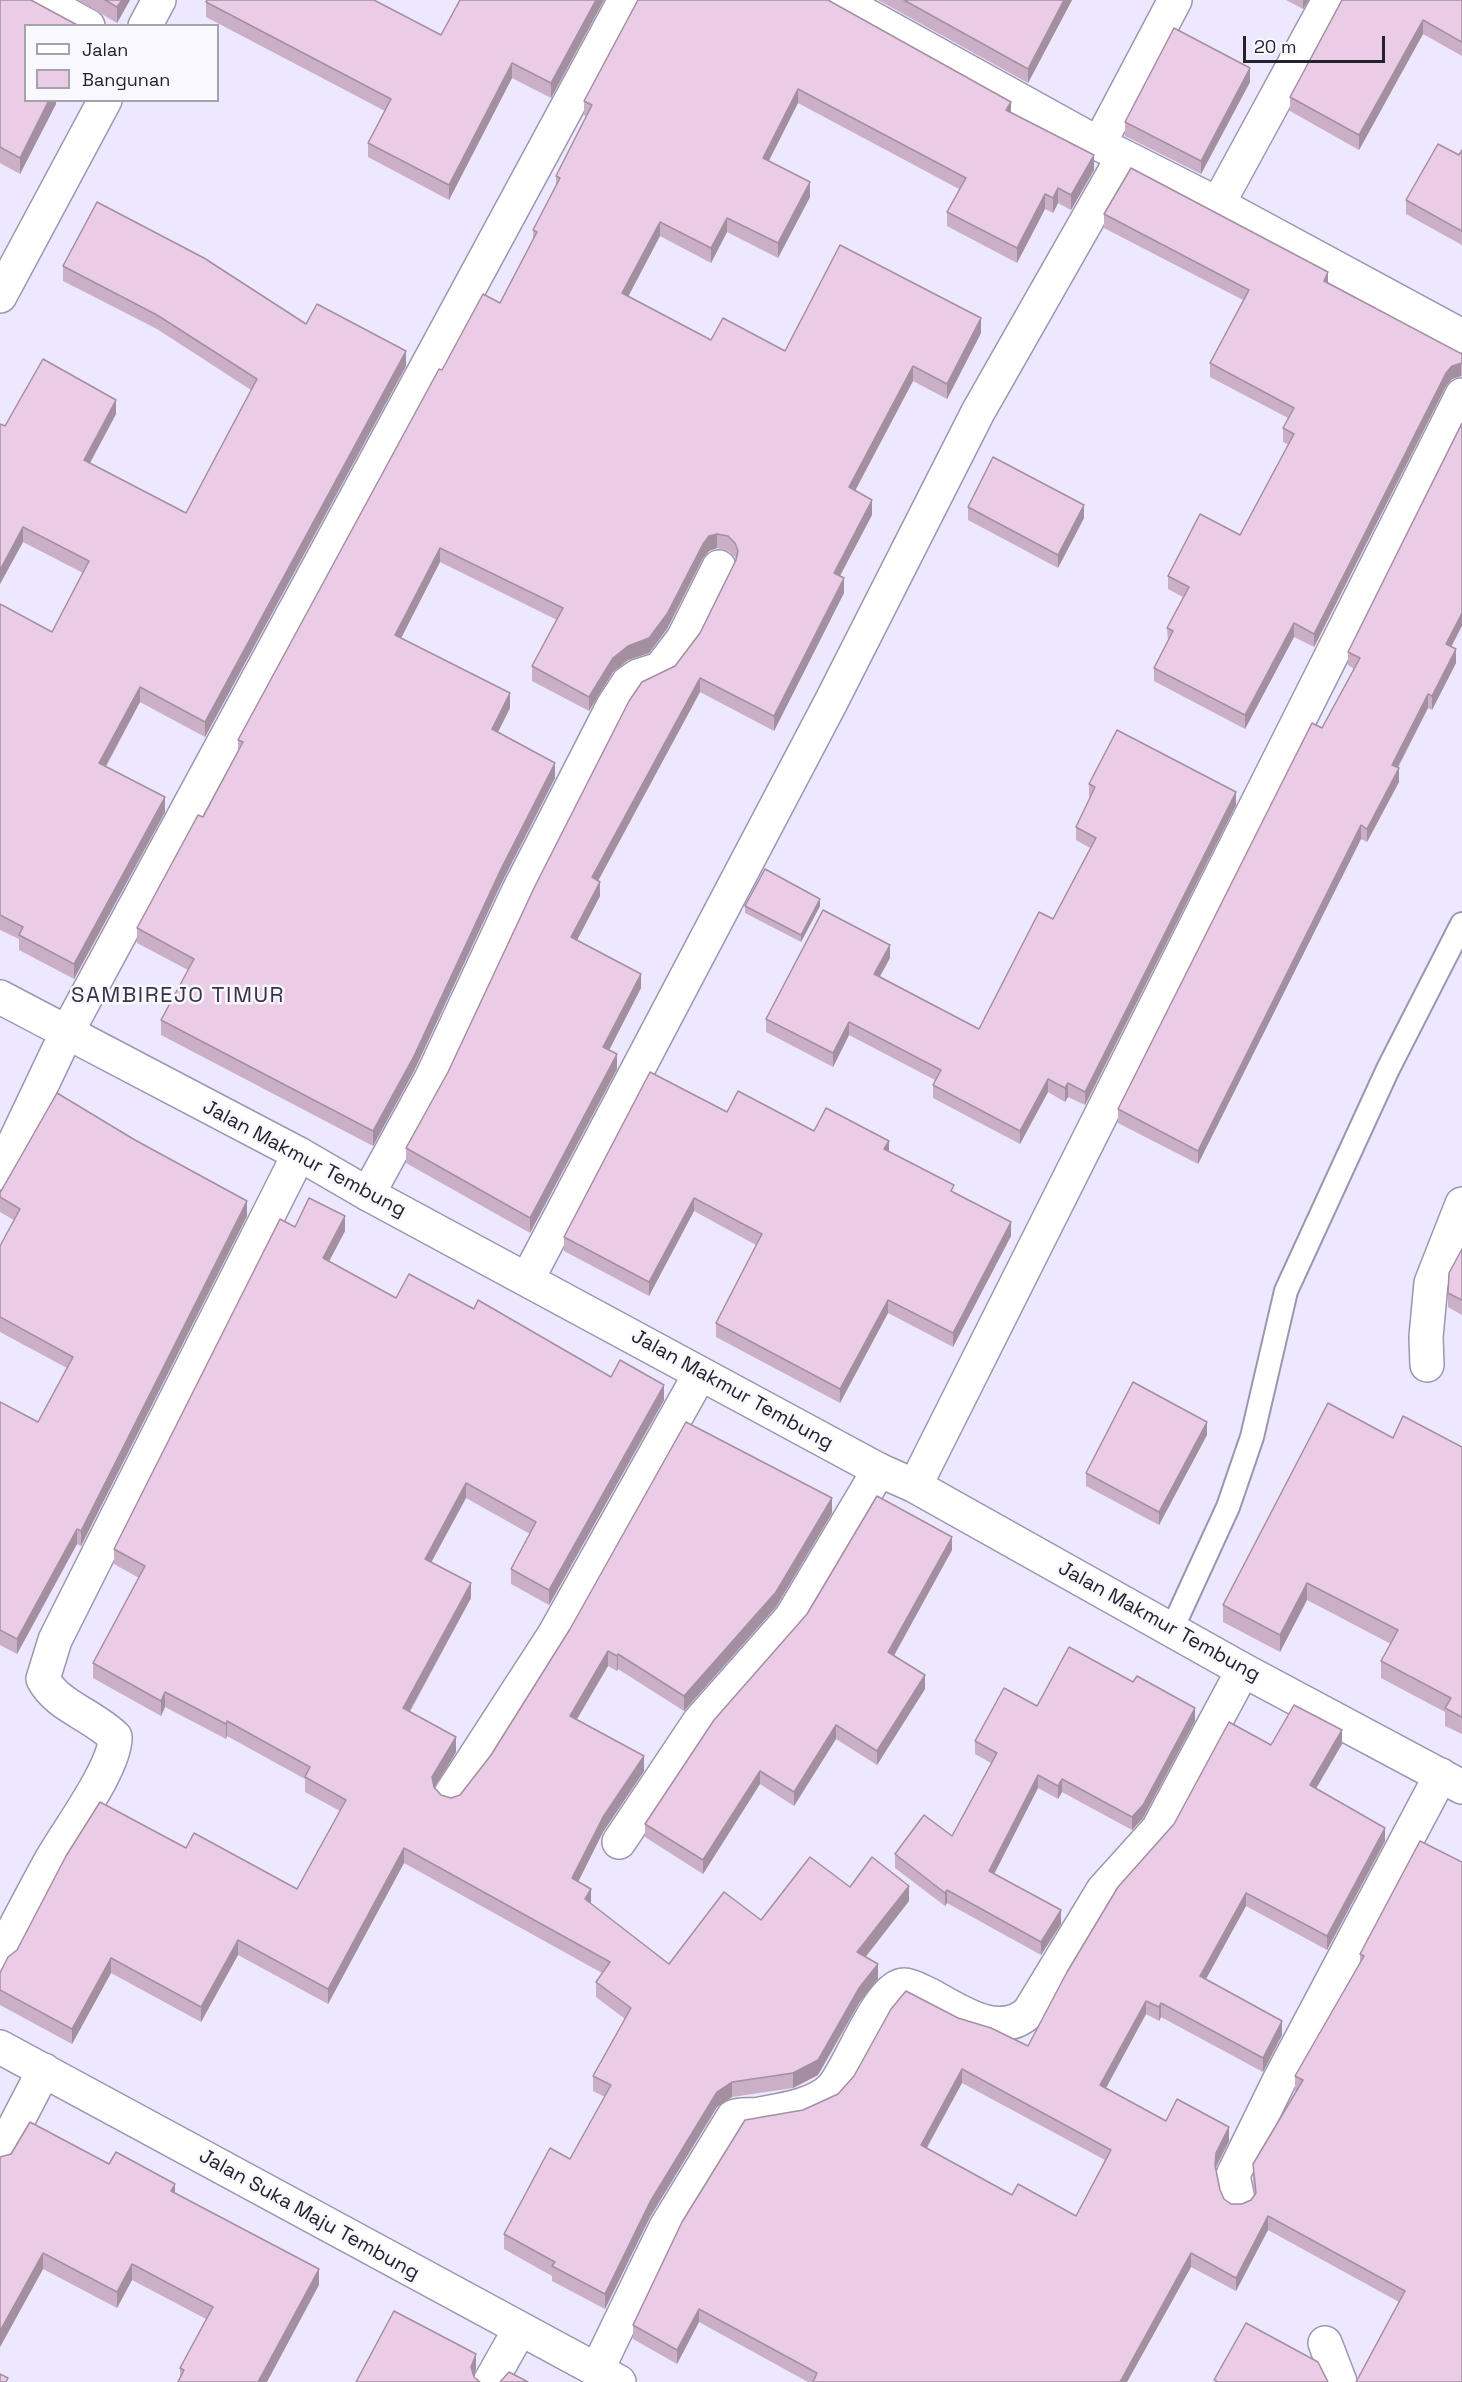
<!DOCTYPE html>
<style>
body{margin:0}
#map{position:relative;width:1462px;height:2382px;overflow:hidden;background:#ede8ff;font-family:"Space Grotesk",sans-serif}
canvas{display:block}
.legend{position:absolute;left:24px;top:24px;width:195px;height:78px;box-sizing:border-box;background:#f9f8fe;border:2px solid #a4a2aa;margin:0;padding:8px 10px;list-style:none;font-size:18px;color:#24222c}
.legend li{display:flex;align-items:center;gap:12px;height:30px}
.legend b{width:30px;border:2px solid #a4a2aa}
.scale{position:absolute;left:1243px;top:36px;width:142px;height:27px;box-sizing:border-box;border:3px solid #24222c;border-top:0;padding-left:8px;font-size:18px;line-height:21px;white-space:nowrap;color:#24222c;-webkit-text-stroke:4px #f9f8fe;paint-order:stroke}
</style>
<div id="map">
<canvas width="1462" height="2382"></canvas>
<ul class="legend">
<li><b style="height:8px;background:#fff"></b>Jalan</li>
<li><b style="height:16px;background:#ebcce6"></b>Bangunan</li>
</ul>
<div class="scale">20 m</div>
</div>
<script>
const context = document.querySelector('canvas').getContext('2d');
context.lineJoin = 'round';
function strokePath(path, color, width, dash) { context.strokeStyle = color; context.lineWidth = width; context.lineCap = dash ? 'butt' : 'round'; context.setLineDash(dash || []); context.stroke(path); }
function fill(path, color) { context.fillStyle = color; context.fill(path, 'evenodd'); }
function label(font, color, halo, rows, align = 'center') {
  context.font = font + ' "Space Grotesk",sans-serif'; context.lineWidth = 5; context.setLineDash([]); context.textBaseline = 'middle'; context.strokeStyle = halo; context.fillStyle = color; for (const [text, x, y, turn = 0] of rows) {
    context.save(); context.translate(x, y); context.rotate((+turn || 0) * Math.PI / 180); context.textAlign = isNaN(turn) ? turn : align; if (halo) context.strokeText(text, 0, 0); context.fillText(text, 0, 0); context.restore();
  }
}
const lane = new Path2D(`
 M1172,1629l56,-122 24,-70 34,-146 102,-222 74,-145`);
const street = new Path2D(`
 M41,0l47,26
 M839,0l260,144 119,60 244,132
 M145,26l14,-26
 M1099,144l76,-144
 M1218,204l111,-204
 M0,296l105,-196
 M0,1173l66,-139 559,-1034
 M368,1194l63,-115 87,-187 95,-186 15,-23 10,-7 22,-7 23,-30 36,-72
 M528,1278l303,-576 147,-290 145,-255
 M1427,1365l-1,-28 5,-54 31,-79
 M915,1486l547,-1091
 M451,1794l103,-159 146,-261
 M619,1842l80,-120 92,-104 88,-148
 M0,1956c17,-32 33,-63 50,-94 16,-29 66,-95 65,-125 -22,-22 -58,-31 -72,-58l12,-39 244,-486
 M0,2047l619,335
 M0,2155l44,-85
 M1238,2200l-5,-25 46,-94 162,-306
 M1325,2343l15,39
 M597,2370l69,-143 67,-110c8,-4 18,-1 27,-3 21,-4 57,-9 72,-26 17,-18 47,-103 72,-103 8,0 19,7 26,10 29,16 70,45 99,17l74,-122 55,-61 85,-159
 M490,2382l30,-53`);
const secondary = new Path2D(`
 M0,997l299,157 69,40 511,276 36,16 328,184 219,117`);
const wall = new Path2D(`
 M0,0l26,26 30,74v4l-36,70 -20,-11z
 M78,0h52l-13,23z
 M460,0h144l-53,98 -39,-20 -63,122 -81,-43v-14l17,-32 -179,-94v-15l235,33z
 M878,0h194l-44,83z
 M1286,0h23l-6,9z
 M1342,0h120v56l-39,-22 -64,116 -69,-39v-14z
 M830,2l181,110 83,58 -23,40 -13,-7 -5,10 -8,-4 -28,54 -70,-37v-14l12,-23 -161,-86 -29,58 41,36 -32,61 -51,-26 -16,31 -51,-27 -32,61 83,43 74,11 196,-18 -34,66 -34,-18 -58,110 17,24 -32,61 4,17 -70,138 -74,-39 -102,189 2,15 -23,44 64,48 -32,62 8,19 -87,164 -124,-70v-15l269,-482 25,-33 36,-73 -1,-3 -7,-6 -11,-3 -8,3 -6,7 -36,71 -18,24 -21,7 -15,12 -24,39 -57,-30v-15l25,-46 -117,-58 -39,76 109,70 -12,24 57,46 -54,106 -87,187 -41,75 -212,-111v-15l27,-50 -51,-27v-15l66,-111 35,-66v-11l204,-370 58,-67 33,-63v-10l23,-44v-10l31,-59 -3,-2v-14z
 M1250,82l-49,92 -76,-38v-14z
 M1462,150v95l-56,-31v-14l53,-45z
 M1104,214l224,69 134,71v22l-10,3 -6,7 -132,261 -20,-10 -49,92 -91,-48v-13l14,-26 -1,-14 16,-31 -15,-8v-13l72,-41 49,-90 -6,-3v-14l5,-10 -78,-41v-14l33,-63 -139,-72z
 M63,266l243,58 100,42 -201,371 -65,-35 -34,65 59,45 -91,167 -55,-29v-11l-19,-9v-326l52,28 31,-59 -60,-31 -23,42v-160l5,2 111,-12 -26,49 96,50 65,-123 -94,-61 -94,-48z
 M968,507l116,11 -26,50 -90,-48z
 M1451,647l5,16 -24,47 -4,-2 -30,60 1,14 -32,60 -6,-3 -163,325 -80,-41v-14l236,-440 -6,-4v-13z
 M1089,784l147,21 -151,300 -17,-8 -3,5 -17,-10 -28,52 -87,-46v-13l2,-5 -86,-45 -16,32 -67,-35v-13l124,-61 -10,18 99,53 74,-110 37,-71 -14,-8v-13l14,-29 -1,-1z
 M745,906h75l-19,36 -56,-29z
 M727,1112l87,19 75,20 65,42 57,43 -58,111 -65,-34 -48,90 -124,-66v-14l40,-78 -62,-34 -45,85 -85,-45v-14z
 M0,1193l247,23 -166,330 -4,-2 -60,110 -17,-9v-243l38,20 29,-54 -67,-36v-86l14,-26 -14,-8z
 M295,1227l50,4 -16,30 67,37 78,11 137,68 53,23 -115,205 -38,-21v-15l19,-35 -64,-36 -35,64 40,36 -61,114 46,40 -21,36 6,7 10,3 9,-3 31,-40 79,-126 262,-116 -56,94 -92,104 -66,-42 -1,2 -9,-5 -31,53 67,52 -41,61 -25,50 13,22 78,60 92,-44 89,-33 59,14 -44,56 13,22 -19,24 -41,72 -25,13 -61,9 -15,10 -67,110 -45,92 -53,-28v-5l-48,-27v-15l66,-75 35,-62 -12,-6v-15l32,-57 -29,-22v-15l6,-9 -198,-110 -76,141 -90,-49 -37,67 -90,-49 -39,71 -72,-39v-32l186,-125 111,41 43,-78 -35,-19v-13l-78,-43 -1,3 -61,-32 -4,9 -68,-38v-15l46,-85 -25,-14v-15z
 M1462,1249v66l-14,-8v-14z
 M1207,1435l-48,90 -73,-39v-13z
 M1393,1438l69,9v287l-17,-8v-14l-64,-34v-17l10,-17 -84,-44 -27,52 -57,-30v-17z
 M952,1550l-58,106 31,33 -48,76 -41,-26 -42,67 -34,-22 -57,90 -58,-37v-13z
 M1037,1706l158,15 -52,97 -11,12 -70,-38 -4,7 -20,-11 -44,86 67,50 -20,31 -94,-52 -2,3 -50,-38v-14l57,-18 39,-73 -16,-9v-13z
 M1342,1744l-26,44 69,53 -58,109 -81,-44 -40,73 76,56 -19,37 -102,-55 -2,4 -13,-7 -40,74 60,33 63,20 -13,26v3l4,20 4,9 7,5h11l9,-4 3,-5 -1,-17v-14l43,-73 -1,-1v-14l65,-113v-9l60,-113 42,541 -63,-80 -131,-72 -32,61 -45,-24 -64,115h-319l-109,-60 -22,42 -44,-25v-14l170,-215 35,-16 120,-76 70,28 243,-301zM962,2083l143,77 -29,56 -64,-21 -85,-47z
 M0,2157l109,7 66,29 144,92 -139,93v-10l26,-49 -74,-39 -15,28 -74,-39 -43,78z`);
const shadedWall = new Path2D(`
 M122,0h8l-13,23v-16z
 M596,0h8l-53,98v-15z
 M1064,0h8l-44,83v-14z
 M1303,0h6l-6,9z
 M1423,20v14l-64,116v-15z
 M512,63v15l-63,122v-15z
 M1250,68v14l-49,92v-13z
 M798,89v14l-35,69v-14z
 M49,100h7v4l-36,70v-16z
 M1011,102v14l-5,-6z
 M1094,155v15l-23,40v-15z
 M810,182v15l-32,61v-15z
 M1058,188v15l-5,10v-15z
 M1045,194v15l-28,54v-15z
 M727,218v14l-16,31v-15z
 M660,222v14l-38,72v-15z
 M1328,272v13l-4,-4z
 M981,318v15l-34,66v-15z
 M406,351v15l-201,371v-15z
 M1461,363v13l-9,3 -6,7 -132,261v-13l132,-261 6,-7z
 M913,366v15l-64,121v-15z
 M116,400v14l-32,60v-14z
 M872,500v15l-38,72v-14z
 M1084,505v13l-26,50v-13z
 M23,527v15l-23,42v-14z
 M717,534v14l-8,3 -6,7 -36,71 -18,24 -21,7 -15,12 -24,39v-14l24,-39 90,-114 6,-8z
 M440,548v14l-45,88v-15z
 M844,578v15l-70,138v-15z
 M1462,613v13l-16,31v-13z
 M1294,623v14l-49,92v-14z
 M1456,649v14l-24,47v-14z
 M700,678v14l-108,200v-15z
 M140,687v15l-41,76v-15z
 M510,693v15l-18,36v-15z
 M1428,694v14l-36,70v-13z
 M555,763v15l-54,106 -87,187 -41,75v-15l128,-262z
 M1399,768v14l-32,60v-13z
 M1236,792v13l-151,300v-13z
 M165,797v15l-91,167v-15z
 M1361,825v14l-163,325v-13z
 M600,882v14l-29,56v-15z
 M820,899v7l-19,36v-7z
 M890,945v13l-16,29v-13z
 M641,974v14l-38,74v-15z
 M849,1022v13l-16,32v-14z
 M617,1054v15l-87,164v-15z
 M1048,1079v13l-28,52v-13z
 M1068,1083v14l-3,5v-14z
 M889,1141v14l-5,-6z
 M694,1198v13l-45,85v-14z
 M247,1201v15l-166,330v-15z
 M345,1216v15l-22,42v-15z
 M1011,1222v14l-58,111v-14z
 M888,1300v13l-48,90v-14z
 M664,1385v15l-115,205v-15z
 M1207,1422v13l-48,90v-13z
 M466,1483v15l-41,76v-15z
 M832,1498v15l-56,94 -92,104v-15z
 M77,1529v15l-60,110v-15z
 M952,1537v13l-64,116v-14z
 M471,1583v15l-68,125v-15z
 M1307,1583v17l-27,52v-17z
 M608,1651v15l-38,65v-15z
 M618,1654v15l-1,2v-15z
 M925,1675v14l-48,76v-14z
 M165,1692v15l-4,9v-15z
 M1195,1708v13l-52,97 -11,12v-13z
 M227,1721v15l-1,3v-15z
 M836,1725v14l-42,67v-14z
 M1342,1730v14l-32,55v-14z
 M456,1737v15l-24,40v-15z
 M644,1756v15l-41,61 -31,62v-16l31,-61z
 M760,1771v13l-57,90v-14z
 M1038,1775v13l-49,96v-13z
 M1062,1779v13l-4,7v-13z
 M1385,1828v13l-58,109v-14z
 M404,1848v15l-76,141v-15z
 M909,1886v15l-52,67v-16z
 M591,1889v15l-6,-5z
 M947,1890v13l-2,3v-13z
 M1246,1893v13l-46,84v-14z
 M1061,1910v14l-20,31v-13z
 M238,1940v15l-37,67v-15z
 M111,1958v15l-39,71v-15z
 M878,1964v15l-19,24 -41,72 -25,13v-15z
 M1146,2001v13l-46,85v-14z
 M1161,2003v14l-2,4v-14z
 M1282,2021v14l-19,37v-14z
 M962,2069v14l-41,75v-13z
 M732,2082v15l-15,10 -67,110 -45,92v-15l45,-92 67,-110z
 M1229,2127v14l-13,26 -1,12v-14l1,-12z
 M175,2184v15l-4,-8z
 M1268,2216v14l-32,61v-13z
 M43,2253v16l-43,78v-16z
 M1191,2253v14l-64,115h-7z
 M132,2264v16l-15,28v-16z
 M319,2269v16l-52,97h-9z
 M699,2309v13l-22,42v-14z
 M476,2354v15l-4,13 -1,-15z`);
const building = new Path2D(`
 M0,0h31l48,26h-53v74h23l-29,58 -20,-11z
 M105,0h17l-5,7z
 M207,0h167l67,35 19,-35h136l-45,83 -39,-20 -63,122 -81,-42 23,-44 -185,-97z
 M638,0h190l183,102 -5,8 88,45 -23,40 -13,-7 -5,10 -8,-4 -28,54 -70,-36 19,-34 -168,-89 -35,69 47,24 -32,61 -51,-25 -16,30 -51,-26 -38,71 89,47 12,-22 62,33 55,-106 141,73 -34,66 -34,-18 -64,121 23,13 -38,73 10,5 -70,138 -74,-38 -108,199 8,5 -29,55 70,37 -38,73 14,7 -87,164 -124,-70 42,-76 87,-186 94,-185 13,-19 33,-16 25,-33 36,-73 2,-9 -3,-8 -7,-7 -11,-2 -8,2 -6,8 -36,70 -18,24 -21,8 -15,12 -24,39 -57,-31 31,-58 -123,-60 -45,87 115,58 -18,36 63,34 -54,106 -87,187 -41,75 -212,-111 33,-61 -57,-31 61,-113 5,2 40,-75 -5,-2 201,-371 3,1 41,-76 17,9 37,-71 -4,-2 27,-52 -4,-2 36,-71 -8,-4z
 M904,0h160l-36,69z
 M1342,0h120v42l-39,-22 -64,115 -69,-38z
 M1174,28l76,40 -49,93 -76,-39z
 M1438,144l21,11 3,-5v81l-56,-31z
 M1131,168l197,104 -4,9 138,73v9l-10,3 -6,7 -132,261 -20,-11 -49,92 -91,-47 19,-37 -6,-3 22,-41 -21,-11 32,-62 40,21 54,-101 -11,-6 11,-20 -84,-45 39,-73 -145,-76z
 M97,202l107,56 102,66 11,-20 89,47 -201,371 -65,-35 -41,76 66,34 -91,167 -55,-29 4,-8 -23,-12v-311l52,28 37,-71 -66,-34 -23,43v-146l5,2 38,-67 73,41 -32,60 102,53 71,-134 -100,-64 -94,-49z
 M1462,423v190l-16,31 10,5 -24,47 -4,-2 -36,71 7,3 -32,61 -6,-4 -163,326 -80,-42 194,-386 10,5 38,-70 -12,-6z
 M993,457l91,48 -26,50 -90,-48z
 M1117,730l119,62 -151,300 -17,-9 -3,5 -17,-9 -28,52 -87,-46 8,-15 -92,-48 -16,31 -67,-34 57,-109 67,35 -16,29 105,55 60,-117 14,7 43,-81 -20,-11 19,-40 -6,-3z
 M765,869l55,30 -19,36 -56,-29z
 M650,1072l77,40 11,-21 76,40 12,-23 63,33 -5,8 70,36 -3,6 60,31 -58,111 -65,-33 -48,89 -124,-66 46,-89 -68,-36 -45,84 -85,-45z
 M57,1093l78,47 112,61 -166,330 -4,-2 -60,110 -17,-9v-228l38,20 35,-65 -73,-40v-71l20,-37 -20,-12v-4z
 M309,1198l36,18 -22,42 73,40 13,-24 65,35 4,-9 133,77 9,-17 44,25 -115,205 -38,-21 25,-47 -70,-39 -41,76 46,24 -68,125 53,29 -24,40 2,10 7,8 10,3 9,-3 31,-40 79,-126 116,-207 146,76 -56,94 -92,104 -66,-42 -1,2 -9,-5 -38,65 74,40 -41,61 -31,61 19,11 -6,10 84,65 55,-72 37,28 49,-63 40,30 22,-30 37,29 -52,66 21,12 -19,24 -41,72 -25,13 -61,9 -15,10 -67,110 -45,92 -53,-28 3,-4 -51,-28 46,-86 20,11 41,-74 -18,-9 38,-68 -35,-26 14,-20 -206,-114 -76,141 -90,-49 -37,67 -90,-49 -39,71 -72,-39v-17l8,-16 9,-7 49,-94 34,-54 86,46 8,-15 103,56 49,-89 -41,-23 5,-10 -83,-46 -1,3 -61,-32 -4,9 -68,-38 52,-97 -31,-17 166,-330 15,8z
 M1462,1249v51l-14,-7 1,-20z
 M1133,1382l74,40 -48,90 -73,-39z
 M1328,1403l65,35 10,-22 59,31v270l-17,-9 6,-10 -70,-37 17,-31 -91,-47 -27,52 -57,-30z
 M877,1496l75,41 -64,115 37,23 -48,76 -41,-26 -42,67 -34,-21 -57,89 -58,-36 69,-104 93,-106z
 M1069,1647l64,35 4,-6 58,32 -52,97 -11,12 -70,-38 -4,7 -20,-11 -49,96 72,39 -20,32 -94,-52 -2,3 -50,-39 29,-39 28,21 45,-83 -22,-12 29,-53 33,18z
 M1294,1705l48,25 -32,55 75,43 -58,108 -81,-43 -46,83 82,45 -19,37 -102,-55 -2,4 -13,-6 -46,84 66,36 11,-22 52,28 -13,26 -1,12 5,25 4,9 7,5h11l9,-4 5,-7 -3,-29 50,-84 -8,-4 69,-120 -4,-2 60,-113 42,21v520h-106l49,-91 -137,-75 -32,62 -45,-25 -71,129h-307l4,-9 -118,-64 -22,41 -44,-25 49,-103 63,-102 58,-10 35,-16 16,-18 37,-67 15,-18 52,27 33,10 37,18 39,-74 51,-85 56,-63 55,-102 42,23zM962,2069l149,81 -35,66 -58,-32 -6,11 -91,-50z
 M30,2122l79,42 7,-12 59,32 -4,7 148,78 -61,113h-80l6,-12 -4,-2 33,-61 -81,-43 -15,28 -74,-39 -43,78v-174l11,-3z
 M394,2311l82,43 -5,13 3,10 6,5h-124z
 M1246,2323l72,39 10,20h-110l-4,-2z
 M509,2372l19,10h-28z
 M0,2374l8,4 -2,4h-6z`);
const streetNames = [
 ["Jalan Makmur Tembung",304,1159,28],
 ["Jalan Makmur Tembung",732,1390,29],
 ["Jalan Makmur Tembung",1159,1622,29],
 ["Jalan Suka Maju Tembung",309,2215,29]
];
const quarterNames = [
 ["SAMBIREJO TIMUR",178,996]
];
strokePath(lane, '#9c97b1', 26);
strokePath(street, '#9c97b1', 36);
strokePath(secondary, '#9c97b1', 36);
strokePath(lane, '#fff', 22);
strokePath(street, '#fff', 33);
strokePath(secondary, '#fff', 33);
fill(wall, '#caafc6');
fill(shadedWall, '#a48fa1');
fill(building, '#ebcce6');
strokePath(building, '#a48fa1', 1.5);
label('20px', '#24222c', '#f9f8fe', streetNames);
context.letterSpacing = '1.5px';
label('22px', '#373247', '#f9f8fe', quarterNames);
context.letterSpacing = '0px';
</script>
